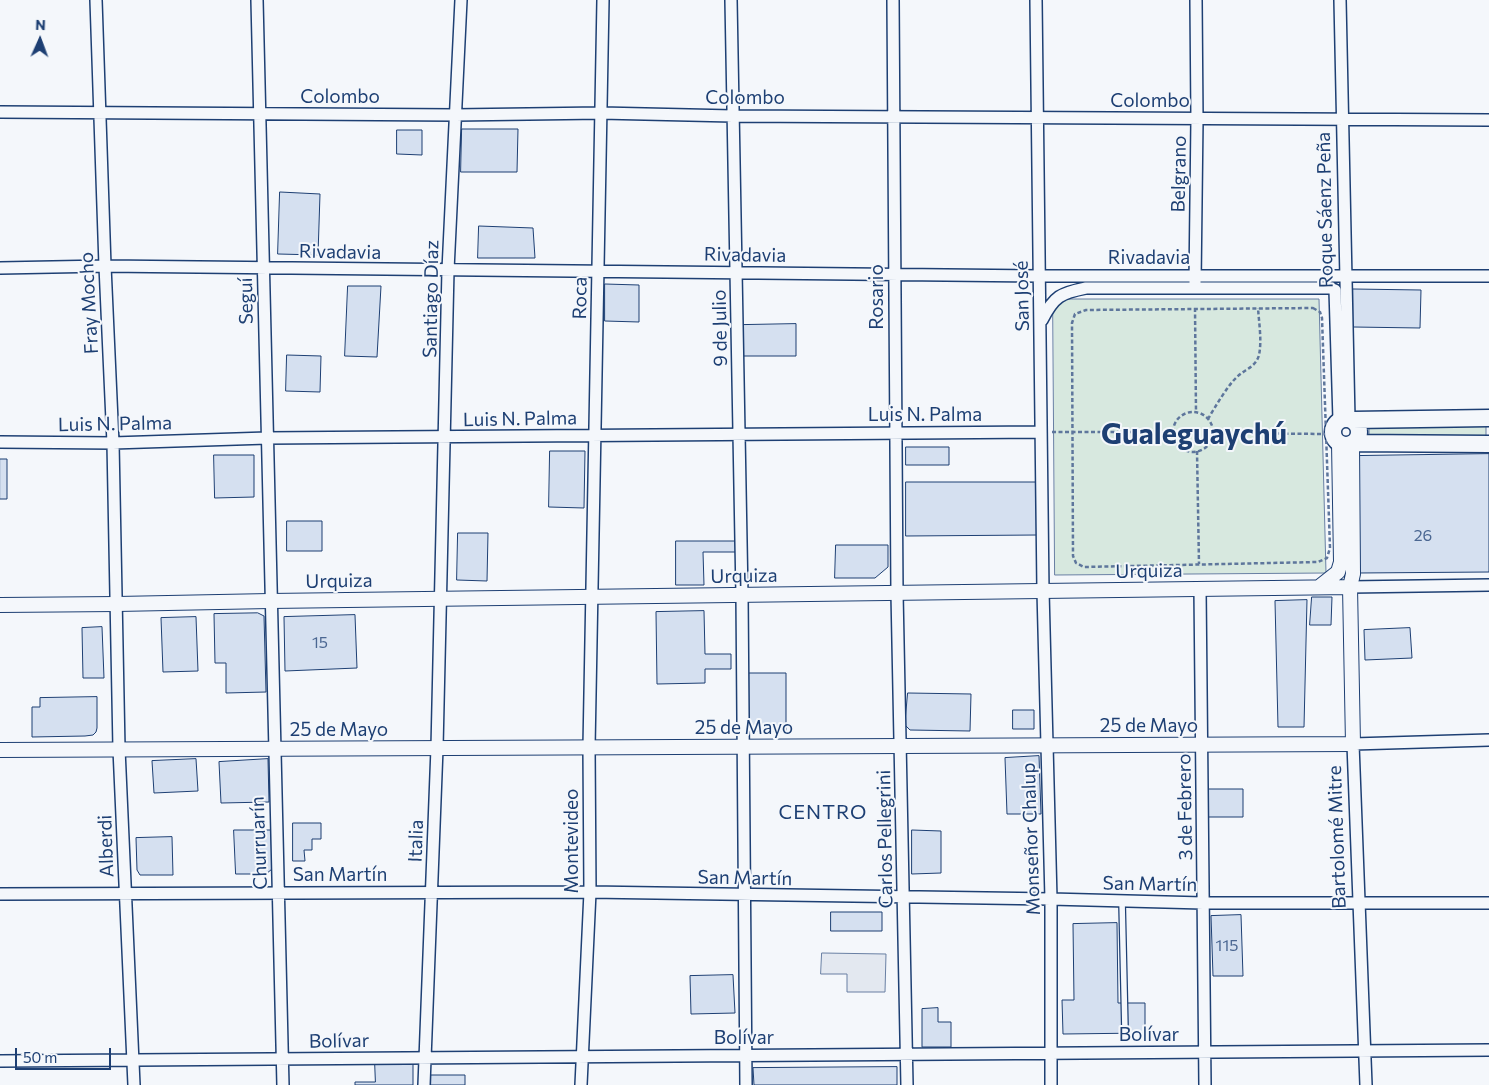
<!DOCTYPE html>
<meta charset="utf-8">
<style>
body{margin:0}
#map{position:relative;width:1489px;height:1085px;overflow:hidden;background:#f4f7fb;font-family:Commissioner,sans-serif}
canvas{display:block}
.north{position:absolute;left:15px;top:15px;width:50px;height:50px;-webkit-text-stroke:4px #f4f7fb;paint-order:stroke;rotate:2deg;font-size:14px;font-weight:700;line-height:20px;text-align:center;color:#1d3f73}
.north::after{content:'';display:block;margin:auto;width:18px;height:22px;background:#1d3f73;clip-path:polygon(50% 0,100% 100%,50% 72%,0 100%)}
.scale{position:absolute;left:15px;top:1048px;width:96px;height:22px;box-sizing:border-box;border:2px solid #1d3f73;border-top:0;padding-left:6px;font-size:15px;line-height:18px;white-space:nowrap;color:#1d3f73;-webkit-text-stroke:4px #f4f7fb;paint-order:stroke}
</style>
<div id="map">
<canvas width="1489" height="1085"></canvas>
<div class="north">N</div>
<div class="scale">50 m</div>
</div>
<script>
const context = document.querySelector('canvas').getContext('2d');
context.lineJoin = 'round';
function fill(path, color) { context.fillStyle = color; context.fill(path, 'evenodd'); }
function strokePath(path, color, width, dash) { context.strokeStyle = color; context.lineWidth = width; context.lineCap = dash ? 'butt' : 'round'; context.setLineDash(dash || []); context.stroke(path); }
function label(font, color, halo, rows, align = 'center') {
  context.font = font + ' Commissioner,sans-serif'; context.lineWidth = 4; context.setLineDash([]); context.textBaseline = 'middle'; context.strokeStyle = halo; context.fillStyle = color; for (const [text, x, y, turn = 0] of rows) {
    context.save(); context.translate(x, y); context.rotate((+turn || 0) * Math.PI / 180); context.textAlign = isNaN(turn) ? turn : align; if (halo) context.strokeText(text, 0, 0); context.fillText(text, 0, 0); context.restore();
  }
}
const green = new Path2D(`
 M1053,299h266l7,274 -271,2z
 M1486,426v10l-117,1v-10z`);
const parking = new Path2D(`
 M822,953l64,1 -1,38h-38v-18h-26z`);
const building = new Path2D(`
 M462,129h56l-1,43h-56z
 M397,130h25v25l-25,-1z
 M280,192l40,2 -2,61 -40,-1z
 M479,226l54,2 2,30h-57z
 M605,284l34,1v37l-34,-1z
 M348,286h33l-4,71 -32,-1z
 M1353,289l68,1 -1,38 -67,-1z
 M796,324v32h-53v-31z
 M287,355l34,1 -1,36 -34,-1z
 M906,447h43v18h-43z
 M550,451h35l-1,57 -35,-1z
 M1489,454v118l-131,1 -2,-117z
 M214,455h40v42l-39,1z
 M0,459h7v40h-7z
 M906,482h131v53l-131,1z
 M287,521h35v30h-35z
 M458,533h30l-1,48 -30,-1z
 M676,541h65v11h-38l1,33h-28z
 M836,545h52v22l-13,11h-40z
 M1312,597h20l-1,28h-21z
 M1307,600l-3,127h-26l-3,-126z
 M704,611l1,43h26v15h-26v14l-48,1 -1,-72z
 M258,613l6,3 2,76 -40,1v-30h-11l-1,-49z
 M355,615l2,53 -72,3 -1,-54z
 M196,617l2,54 -35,1 -2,-54z
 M102,627l2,51h-21l-1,-50z
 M1410,628l2,30 -47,2 -1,-30z
 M749,673h37v58h-37z
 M908,693l63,1 -1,37 -60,-1 -5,-5z
 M97,697v31l-1,4 -3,3 -8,1 -53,1v-30h8v-9z
 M1013,710h21v19h-21z
 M1039,756l2,58h-34l-2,-56z
 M196,759l2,32 -44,2 -2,-32z
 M268,759l1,43 -48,1 -2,-41z
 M1208,789h35v28h-35z
 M293,823h28v16h-9v11h-8l1,11h-12z
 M234,830h37l1,39 -6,5h-30z
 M912,830l29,1v42l-29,1z
 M172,837l1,38h-33l-3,-5 -1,-32z
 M831,912h51v19h-51z
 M1241,915l2,61h-30l-2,-60z
 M1117,923l1,80h27v30l-82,1 -1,-34h12l-1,-76z
 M733,975l2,38 -44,1 -1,-38z
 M938,1008v14h13v25h-29v-38z
 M375,1062h38v23h-58v-3h20z
 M897,1067v18h-143l-1,-17z
 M431,1075h34v10h-34z`);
const path = new Path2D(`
 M1195,308l1,104
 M1313,308l7,4 2,6 8,230 -3,10 -9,4 -234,5 -8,-4 -3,-7 -1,-233 3,-9 11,-4z
 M1173 432a20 20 0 1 1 40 0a20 20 0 1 1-40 0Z
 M1208,419c7,-12 20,-34 29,-42 8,-8 19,-10 22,-22 3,-14 0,-32 -1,-47
 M1052,432h121
 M1213,433l113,1
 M1197,451l2,113`);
const service = new Path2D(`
 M1122,901l3,130`);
const minor = new Path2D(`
 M96,0l9,266 8,177 6,306 15,336
 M257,0l26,1085
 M731,0l11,595 4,490
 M893,0l4,593 10,492
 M1036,0l7,591 8,308v186
 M1340,0l9,419
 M0,112l455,3 146,-2 132,3 756,4
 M0,268l105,-2 934,10h450
 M1195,283l2,-164 -1,-119
 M1042,320c12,-24 19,-27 44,-32h244l5,2 4,130
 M0,442l113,1 154,-5 774,-6
 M1350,587l139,-2
 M1200,589l5,496
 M0,894l590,-2 461,7 152,4h286
 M0,1061l1489,-11
 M424,1085l13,-337 11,-478 13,-270
 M581,1085l9,-193 -1,-145 14,-747
 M1366,1085l-13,-341 136,-4`);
const tertiary = new Path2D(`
 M1319,587l19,-15 3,-10 -2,-119
 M0,605l117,-1 153,-3 1080,-14
 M0,750l1353,-6 -3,-157 3,-13 -1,-129`);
const secondary = new Path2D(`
 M1333 432a13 13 0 1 1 26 0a13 13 0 1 1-26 0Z
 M1353,420l136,-2
 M1354,443l135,1`);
const numberNames = [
 ["26",1423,536],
 ["15",320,643],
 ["115",1227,946]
];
const streetNames = [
 ["Colombo",340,97],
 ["Colombo",745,98],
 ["Colombo",1150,101],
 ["Belgrano",1179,174,-89],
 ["Roque Sáenz Peña",1325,210,-91],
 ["Rivadavia",340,252,1],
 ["Rivadavia",745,255,1],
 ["Rivadavia",1149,258],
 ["San José",1022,296,-91],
 ["Rosario",877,297,-90],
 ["Roca",580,298,-89],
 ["Santiago Díaz",431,299,-89],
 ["Seguí",246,301,-91],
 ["Fray Mocho",89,303,-93],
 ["9 de Julio",720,328,-91],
 ["Luis N. Palma",925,415],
 ["Luis N. Palma",520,419,-1],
 ["Luis N. Palma",115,424,-1],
 ["Urquiza",1149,571,-1],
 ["Urquiza",744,576,-1],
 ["Urquiza",339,581,-1],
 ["25 de Mayo",1149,726],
 ["25 de Mayo",744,728],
 ["25 de Mayo",339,730],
 ["3 de Febrero",1185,807,-91],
 ["Bartolomé Mitre",1337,837,-92],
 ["Carlos Pellegrini",885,839,-91],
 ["Monseñor Chalup",1031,839,-92],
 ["Italia",416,841,-88],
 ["Montevideo",572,841,-90],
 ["Churruarín",259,843,-92],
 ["Alberdi",106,846,-92],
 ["San Martín",340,875],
 ["San Martín",745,878,1],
 ["San Martín",1150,884,1],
 ["Bolívar",1149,1035],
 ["Bolívar",744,1038],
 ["Bolívar",339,1041,-1]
];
const neighbourhoodNames = [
 ["CENTRO",823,812]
];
const townNames = [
 ["Gualeguaychú",1194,434]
];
fill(green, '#d7e8df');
strokePath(green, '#687fa3', 1);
fill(parking, '#e3e8f0');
strokePath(parking, '#687fa3', 1);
fill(building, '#d5e0f0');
strokePath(building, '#1d3f73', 1);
strokePath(service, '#1d3f73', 8);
strokePath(minor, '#1d3f73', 14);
strokePath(tertiary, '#1d3f73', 16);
strokePath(secondary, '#1d3f73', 19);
strokePath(path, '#5e769c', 2.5, [4, 2.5]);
strokePath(service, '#f4f7fb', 5.5);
strokePath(minor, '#f4f7fb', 11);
strokePath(tertiary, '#f4f7fb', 14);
strokePath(secondary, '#f4f7fb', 16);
label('16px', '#4b6792', null, numberNames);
label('19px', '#1d3f73', '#f4f7fb', streetNames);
context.letterSpacing = '1px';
label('20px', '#1d3f73', '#f4f7fb', neighbourhoodNames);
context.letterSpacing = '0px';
label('bold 29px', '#1d3f73', '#f4f7fb', townNames);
</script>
